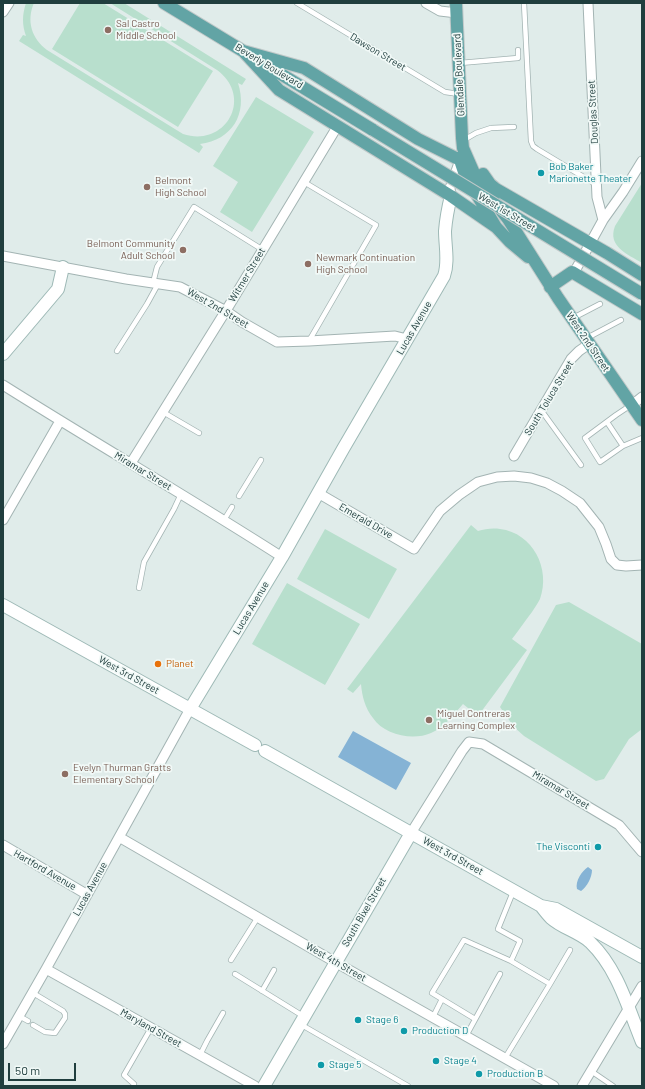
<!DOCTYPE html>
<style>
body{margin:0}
#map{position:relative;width:645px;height:1089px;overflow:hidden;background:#e0ecea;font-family:Barlow,sans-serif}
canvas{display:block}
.frame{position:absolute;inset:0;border:4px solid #203e3e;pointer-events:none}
.scale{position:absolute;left:8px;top:1063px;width:68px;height:18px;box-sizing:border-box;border:2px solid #203e3e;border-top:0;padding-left:5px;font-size:12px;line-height:14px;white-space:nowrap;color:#203e3e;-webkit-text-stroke:3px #f1f9f7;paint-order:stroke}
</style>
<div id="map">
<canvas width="645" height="1089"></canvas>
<div class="frame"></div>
<div class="scale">50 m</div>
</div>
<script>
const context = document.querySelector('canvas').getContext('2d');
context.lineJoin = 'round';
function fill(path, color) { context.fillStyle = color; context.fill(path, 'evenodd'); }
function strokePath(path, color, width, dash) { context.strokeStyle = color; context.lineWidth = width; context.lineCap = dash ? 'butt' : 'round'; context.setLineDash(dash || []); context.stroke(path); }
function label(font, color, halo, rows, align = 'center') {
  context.font = font + ' Barlow,sans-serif'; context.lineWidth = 3.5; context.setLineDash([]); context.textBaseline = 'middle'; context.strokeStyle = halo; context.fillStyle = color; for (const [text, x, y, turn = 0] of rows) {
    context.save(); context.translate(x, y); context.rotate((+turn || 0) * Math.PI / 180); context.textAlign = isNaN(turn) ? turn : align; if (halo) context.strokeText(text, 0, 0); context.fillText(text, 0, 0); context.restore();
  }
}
const green = new Path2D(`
 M26,3h8c-8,18 -2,36 13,47l136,84c43,14 71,-37 34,-64l-107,-67h14l122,76 -4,6 -4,-2c10,31 -6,57 -38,61l3,3 -4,6 -180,-112 4,-6 3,1c-4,-11 -4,-21 0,-33z
 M80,3h23l110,68 -35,56 -126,-78z
 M256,97l58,35 -62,100 -32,-20 18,-30 -25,-16z
 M642,183v80c-14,-9 -35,-16 -27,-37z
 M471,525l7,6c7,-2 14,-3 22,-2 33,4 51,40 40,70 -2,4 -5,8 -8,13 -7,9 -13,18 -20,27l15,11 -49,66 -15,-12c-10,11 -18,23 -32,29 -18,8 -47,2 -58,-15 -8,-10 -11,-22 -12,-34l-8,9 -6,-4z
 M325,529l72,40 -28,50 -72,-40z
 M287,583l73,41 -35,61 -73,-41z
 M569,602l73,42v85l-13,10 -25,40 -8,2 -72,-45 -10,-9 -14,-20 56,-102z`);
const water = new Path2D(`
 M353,731l58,32 -15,27 -58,-33z
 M588,867l4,3c0,7 -5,17 -11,21l-4,-2c-2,-8 5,-18 11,-22z`);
const lane = new Path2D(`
 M297,3l148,89 14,2
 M524,3l7,138 2,5 4,3 60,36
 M460,63l58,-5v-8
 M464,140l12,-7 15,-5 23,-1
 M304,182l72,43 -67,116
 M153,283l4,-16 37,-60 69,43
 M573,318l27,-14
 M587,338l34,-18
 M117,351l30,-47 11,-20
 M541,410l40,55
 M163,412l36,21
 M607,422l16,24 -23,16 -15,-24 31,-23 15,-10
 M623,446l19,-8
 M239,496l22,-36
 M224,520l8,-13
 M139,588l5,-26 30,-53 7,-15
 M513,892l-15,37 22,12 -9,20 39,23
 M231,960l27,-43
 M235,974l68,42
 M262,991l12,-21
 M33,993l30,18 2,3v4l-10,15 -10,-1 -12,-7
 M19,1016l9,5
 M433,1017l9,-18
 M475,1019l-43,-26 32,-53 47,21
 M300,1024l108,62
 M466,1036l34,-62
 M200,1055l7,-14 16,-28
 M505,1058l45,-74 20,-34
 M591,1071l22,15
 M134,1084l-10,-9 27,-47`);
const street = new Path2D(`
 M426,3l14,8 17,2
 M588,3l9,194 6,23
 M3,12l6,-9
 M451,196l-1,-8 10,-28
 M3,256l123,23 54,8 46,24 16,11 35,20 32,-1 86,-5 12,3
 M572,272l4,-3 27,-49 20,-28 19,-31
 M3,385c92,58 187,113 279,172
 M632,405l10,-8
 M514,456l57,-97 8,-8 10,-7
 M131,463l99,-159 107,-177
 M318,493l96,56 26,-38 19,-16 19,-13 19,-5 17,-1 17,2 16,5 15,8 18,12 19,24 7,17 5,15 6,6 9,1 16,-1
 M3,520l57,-99
 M411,833l51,-82 7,-9 14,2 136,81 23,27
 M119,837l216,125 219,124
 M3,845l83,49
 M46,969l209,117
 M3,1044l43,-75 144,-260
 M582,1086l60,-100`);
const secondary = new Path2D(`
 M3,354l55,-65 5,-22
 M3,605l252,140
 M190,709l92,-152 61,-108 101,-173c5,-14 1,-30 1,-45 1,-12 3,-23 6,-35
 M265,751l276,155 15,3 86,48
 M541,906c3,4 6,8 10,12 11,10 28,14 39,24 28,27 38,66 52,100
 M264,1086l147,-253`);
const primary = new Path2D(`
 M164,3l209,127
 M456,3l6,135 1,10 14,32 31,39 50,79 84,122
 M243,51l36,39 172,106 45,31
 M243,51l61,17 114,71 52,26
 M461,157l-1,3 5,15 31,52 14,15 18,15
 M483,174l7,10 6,5 111,64 35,22
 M550,287l22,-15 70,42`);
const primaryBridge = new Path2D(`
 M373,130l269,164`);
const markers = [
 [108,30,4,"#8d6e63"],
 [541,173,4,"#0f9aa8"],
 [147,187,4,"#8d6e63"],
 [183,250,4,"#8d6e63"],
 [308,264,4,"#8d6e63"],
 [158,664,4,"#e8710a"],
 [429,720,4,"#8d6e63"],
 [65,774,4,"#8d6e63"],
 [598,847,4,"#0f9aa8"],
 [358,1020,4,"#0f9aa8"],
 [404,1031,4,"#0f9aa8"],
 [436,1061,4,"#0f9aa8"],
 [321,1065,4,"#0f9aa8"],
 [479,1074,4,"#0f9aa8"]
];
const educationNames = [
 ["Sal Castro",116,24],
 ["Middle School",116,36],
 ["Belmont",155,181],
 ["High School",155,193],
 ["Belmont Community",175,244,"right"],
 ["Adult School",175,256,"right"],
 ["Newmark Continuation",316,258],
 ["High School",316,270],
 ["Miguel Contreras",437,714],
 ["Learning Complex",437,726],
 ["Evelyn Thurman Gratts",73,768],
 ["Elementary School",73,780]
];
const streetNames = [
 ["Dawson Street",378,52,31],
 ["Beverly Boulevard",269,66,31],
 ["Glendale Boulevard",459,75,-93],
 ["Douglas Street",593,112,-93],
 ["West 1st Street",507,212,31],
 ["Witmer Street",247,275,-59],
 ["West 2nd Street",218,308,30],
 ["Lucas Avenue",414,328,-60],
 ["West 2nd Street",588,342,56],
 ["South Toluca Street",549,398,-59],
 ["Miramar Street",143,471,31],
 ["Emerald Drive",366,521,30],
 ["Lucas Avenue",251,608,-59],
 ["West 3rd Street",129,675,29],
 ["Miramar Street",561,790,31],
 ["West 3rd Street",453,856,29],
 ["Hartford Avenue",45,870,30],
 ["Lucas Avenue",90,889,-61],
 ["South Bixel Street",364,912,-60],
 ["West 4th Street",336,962,30],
 ["Maryland Street",151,1028,29]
];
const cultureNames = [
 ["Bob Baker",549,167],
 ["Marionette Theater",549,179],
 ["The Visconti",590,847,"right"],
 ["Stage 6",366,1020],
 ["Production D",412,1031],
 ["Stage 4",444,1061],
 ["Stage 5",329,1065],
 ["Production B",487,1074]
];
const foodNames = [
 ["Planet",166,664]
];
fill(green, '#b8dfcd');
fill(water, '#85b3d5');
strokePath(lane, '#a3b4b3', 6);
strokePath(street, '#a3b4b3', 11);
strokePath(secondary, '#9eb9b6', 14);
strokePath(primary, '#c1c9c9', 14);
strokePath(lane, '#fff', 4.5);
strokePath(street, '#fff', 9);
strokePath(secondary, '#fff', 12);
strokePath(primary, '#62a4a5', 12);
strokePath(primaryBridge, '#c1c9c9', 14, []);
strokePath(primaryBridge, '#62a4a5', 12);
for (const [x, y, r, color] of markers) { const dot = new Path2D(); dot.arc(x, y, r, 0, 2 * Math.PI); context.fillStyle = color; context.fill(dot); strokePath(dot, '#f1f9f7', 1.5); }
label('10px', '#785e54', '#f1f9f7', educationNames, 'left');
label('10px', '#203e3e', '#f1f9f7', streetNames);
label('10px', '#0d838f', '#f1f9f7', cultureNames, 'left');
label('10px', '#c56008', '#f1f9f7', foodNames, 'left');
</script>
